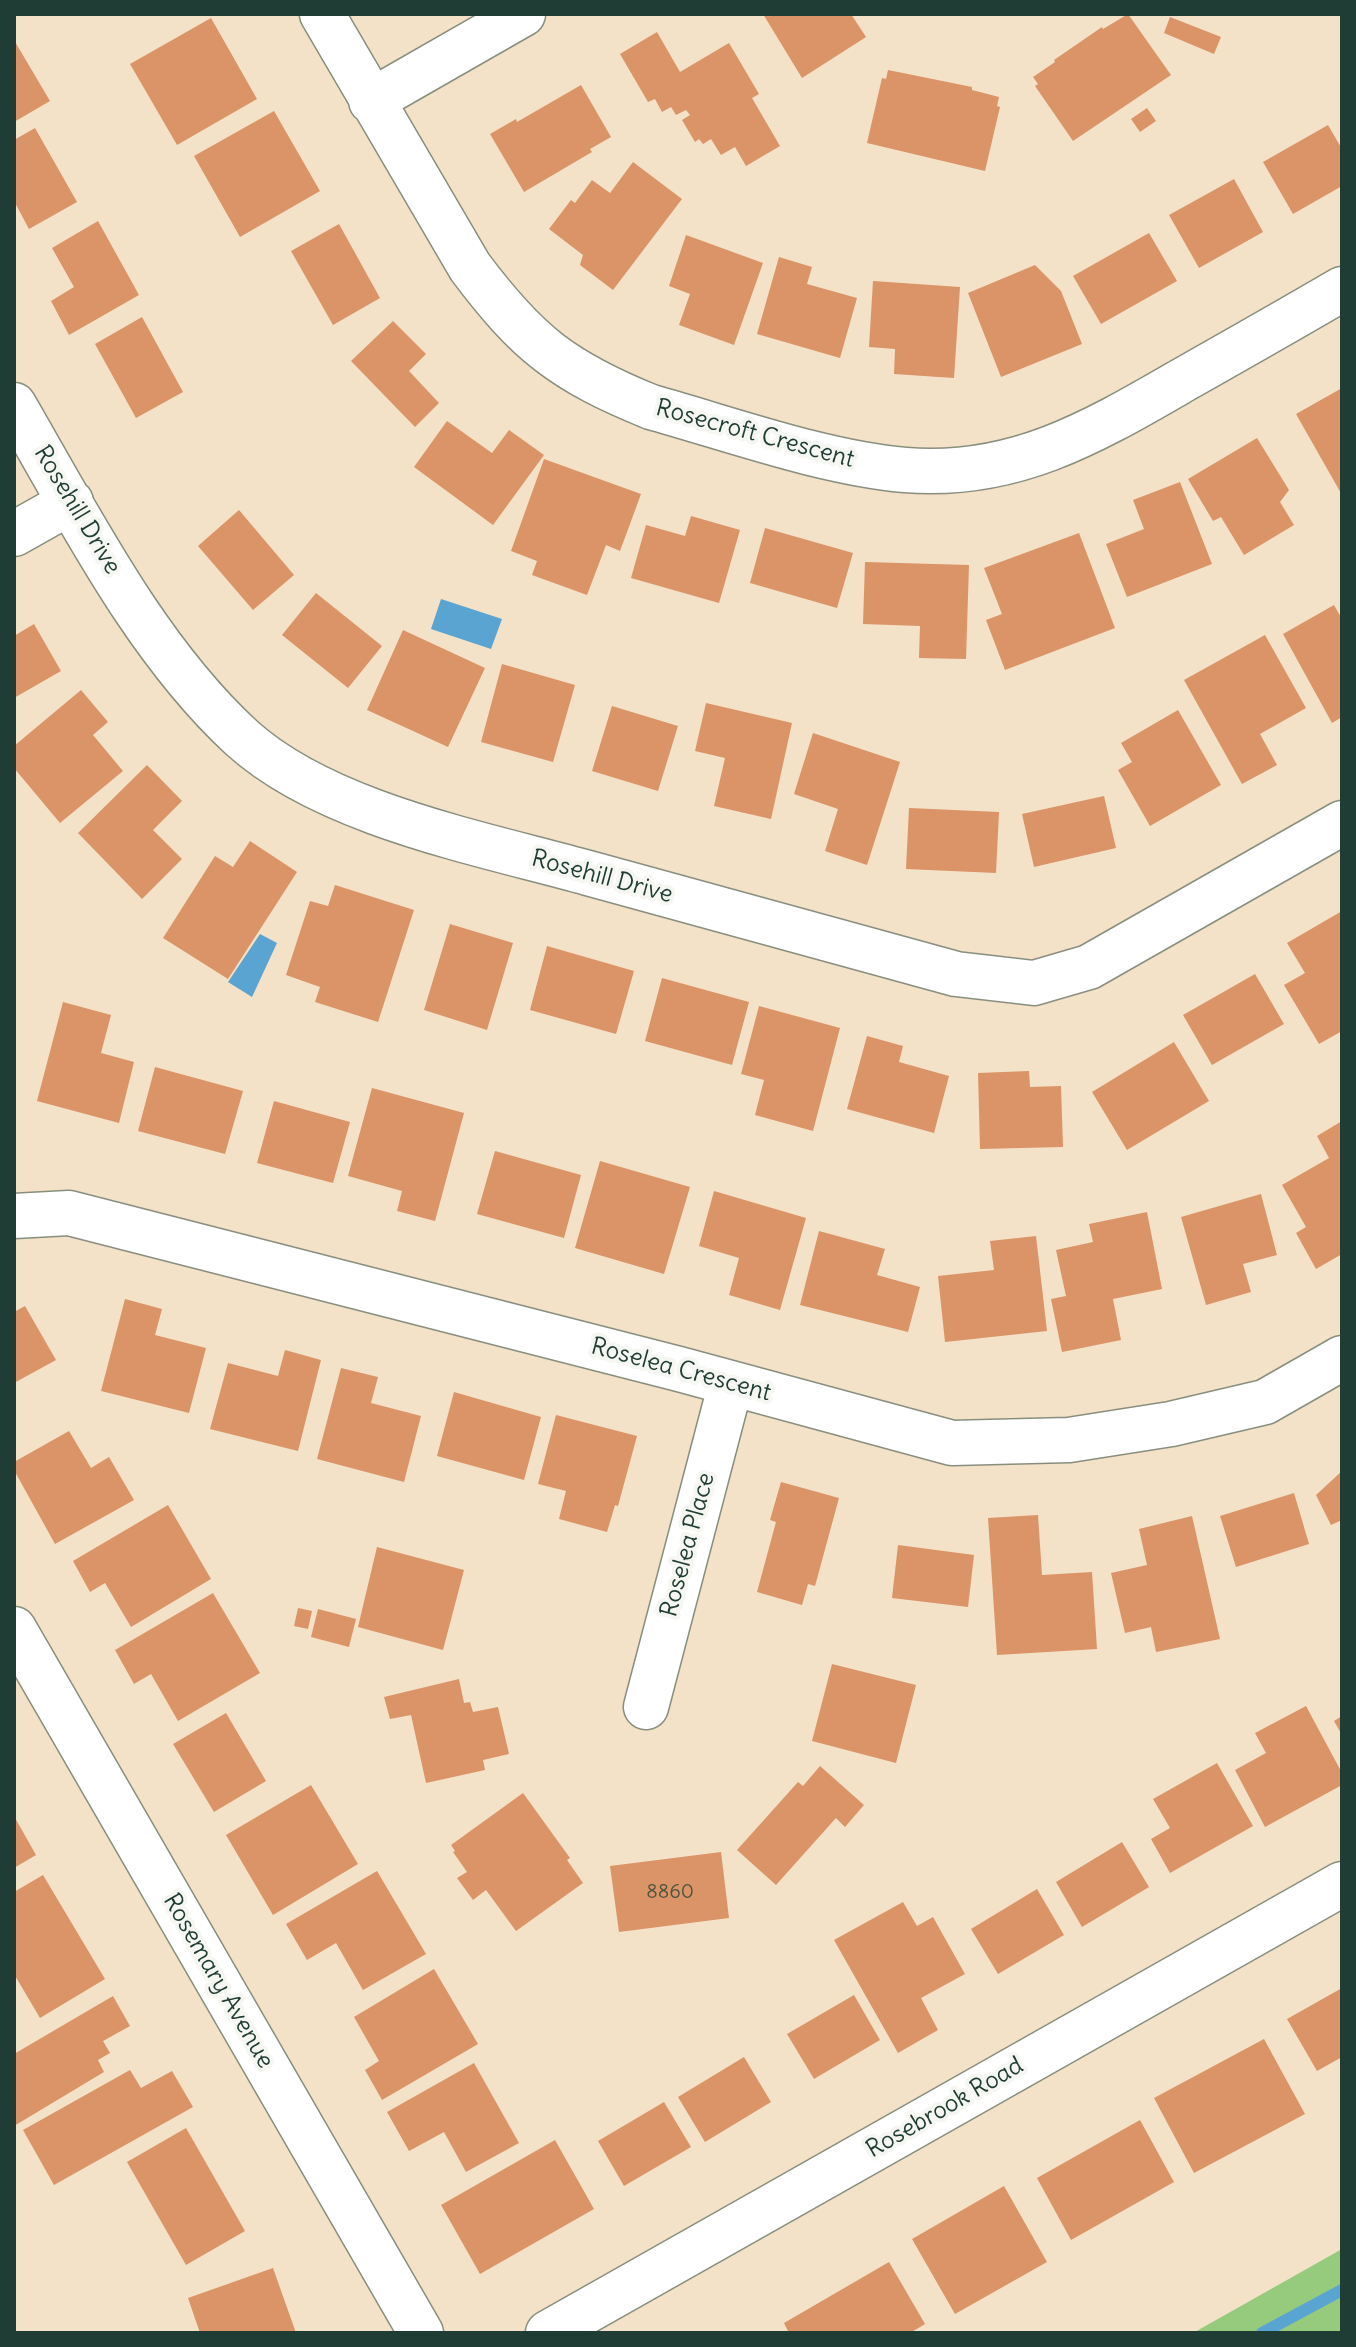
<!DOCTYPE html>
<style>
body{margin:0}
#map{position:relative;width:1356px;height:2347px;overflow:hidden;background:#f3e1c8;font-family:Delius,sans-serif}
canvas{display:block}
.frame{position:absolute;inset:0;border:16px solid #1f3d34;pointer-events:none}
</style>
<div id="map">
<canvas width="1356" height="2347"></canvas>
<div class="frame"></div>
</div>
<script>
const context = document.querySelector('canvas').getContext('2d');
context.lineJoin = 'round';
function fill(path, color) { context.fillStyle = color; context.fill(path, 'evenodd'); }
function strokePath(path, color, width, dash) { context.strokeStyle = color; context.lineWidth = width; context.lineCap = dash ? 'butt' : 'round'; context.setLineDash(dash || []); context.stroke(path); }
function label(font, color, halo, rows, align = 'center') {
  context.font = font + ' Delius,sans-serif'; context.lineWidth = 8; context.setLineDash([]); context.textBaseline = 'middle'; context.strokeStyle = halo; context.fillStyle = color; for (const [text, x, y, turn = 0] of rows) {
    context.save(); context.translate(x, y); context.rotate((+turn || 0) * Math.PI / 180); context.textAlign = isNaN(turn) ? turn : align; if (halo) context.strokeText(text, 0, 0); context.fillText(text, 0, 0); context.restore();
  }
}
const green = new Path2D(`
 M1342,2249v84h-149z`);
const water = new Path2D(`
 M441,599l61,20 -11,30 -60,-20z
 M260,934l17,9 -25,54 -24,-15z`);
const stream = new Path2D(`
 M1262,2333l80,-43`);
const building = new Path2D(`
 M763,14h88l15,23 -64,41z
 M1128,14l43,61 -98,66 -38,-55 3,-2 -5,-7 22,-15 -1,-2 48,-33 1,2z
 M1170,17l51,20 -7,17 -50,-21z
 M211,18l46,81 -80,46 -47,-81z
 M657,32l23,40 49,-29 30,51 -7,4 28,48 -34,20 -11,-19 -14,8 -10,-16 -8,5 -4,-5 -4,3 -13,-22 8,-5 -4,-5 -10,5 -5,-8 -9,5 -7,-13 -7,3 -28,-48z
 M14,40l36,61 -36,21z
 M888,70l84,17v3l27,7 -2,9 3,1 -15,64 -118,-28 15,-65 4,1z
 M581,85l30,52 -21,12 2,3 -68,40 -34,-58 26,-15 1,3z
 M1147,108l9,13 -16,11 -9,-13z
 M274,111l46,80 -80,46 -46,-81z
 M1328,125l14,24v37l-49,28 -30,-52z
 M35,128l42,74 -48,27 -15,-28v-61z
 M633,162l49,37 -69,91 -33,-25 3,-10 -34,-26 22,-29 4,3 17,-23 18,13z
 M1234,179l29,53 -64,36 -30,-53z
 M98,221l41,74 -70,40 -18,-34 23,-14 -22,-39z
 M339,224l41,74 -47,27 -42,-74z
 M1149,233l28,48 -76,43 -28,-48z
 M686,235l77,28 -29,82 -55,-20 11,-31 -21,-8z
 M779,257l33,10 -5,17 50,14 -17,60 -83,-24z
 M1035,265l26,26 21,53 -81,33 -33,-84z
 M873,281l87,6 -6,91 -60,-4 1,-25 -26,-2z
 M142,317l41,75 -47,26 -41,-74z
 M393,321l33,33 -17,17 30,32 -24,24 -64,-66z
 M1342,388v107l-46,-81z
 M447,421l45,32 17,-23 35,25 -51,70 -79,-58z
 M1257,438l32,52 -9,12 14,23 -50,30 -23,-38 -8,4 -25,-42z
 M544,459l97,35 -21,57 -14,-6 -19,50 -55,-20 5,-14 -26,-10z
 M1180,482l32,82 -85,33 -21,-53 38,-15 -11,-29z
 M239,510l55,65 -41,35 -55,-64z
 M691,516l49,14 -21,73 -88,-25 15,-53 39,11z
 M765,528l88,25 -16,55 -87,-25z
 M1079,533l36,95 -110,42 -19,-50 16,-6 -18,-46z
 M865,562l104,3 -3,94 -47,-1 1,-32 -57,-2z
 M316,593l66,53 -34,42 -66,-53z
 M1334,605l8,14v98l-10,6 -49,-89z
 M34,624l27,47 -47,27v-62z
 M403,630l82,38 -37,79 -81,-37z
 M1265,635l41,73 -46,26 17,31 -35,19 -58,-104z
 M502,664l73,21 -22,77 -72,-20z
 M81,690l27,32 -15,13 30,36 -63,52 -46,-55v-22z
 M706,703l86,20 -21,96 -57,-13 11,-48 -30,-7z
 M612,706l66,20 -20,65 -66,-20z
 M1178,710l43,75 -71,41 -32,-56 14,-8 -11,-19z
 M813,733l87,29 -33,103 -42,-14 13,-42 -44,-15z
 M147,765l35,36 -29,29 29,29 -40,40 -64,-66z
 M1104,796l12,52 -82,19 -12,-53z
 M909,808l90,4 -3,61 -90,-4z
 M250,841l47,31 -69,107 -65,-41 52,-82 18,11z
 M335,885l79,25 -36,112 -63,-20 5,-15 -34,-12 24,-74 18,5z
 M1342,911v120l-23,13 -35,-59 21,-12 -18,-30z
 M450,924l63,19 -26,87 -63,-20z
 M547,946l87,25 -18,63 -86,-24z
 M1255,974l29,50 -72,41 -29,-50z
 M662,978l87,24 -17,63 -87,-24z
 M63,1002l48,13 -10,38 33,9 -15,61 -82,-22z
 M759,1006l81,22 -27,103 -58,-16 9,-35 -23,-6z
 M867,1036l36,10 -4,16 50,14 -15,57 -87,-24z
 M1174,1042l35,59 -82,49 -35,-58z
 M155,1067l88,24 -18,63 -87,-23z
 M1029,1071l1,16 31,-1 2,61 -83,2 -2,-76z
 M372,1088l92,25 -29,108 -38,-10 5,-20 -54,-15z
 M274,1101l76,21 -17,61 -76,-20z
 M1342,1121v133l-26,15 -20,-36 10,-6 -24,-42 47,-27 -12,-22z
 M495,1151l86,24 -17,63 -87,-24z
 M600,1161l90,26 -26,87 -89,-26z
 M714,1191l92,27 -26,92 -51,-15 10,-37 -40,-12z
 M1261,1194l16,61 -34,9 8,28 -45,13 -25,-88z
 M1147,1212l15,77 -49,10 8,41 -59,12 -11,-53 15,-3 -10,-46 37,-8 -4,-18z
 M819,1231l66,18 -8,26 43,12 -12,45 -108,-27z
 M1036,1236l11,95 -102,11 -7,-66 56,-6 -4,-29z
 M125,1299l37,10 -7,26 51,13 -17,65 -88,-22z
 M25,1306l31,54 -42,23v-71z
 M285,1350l36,10 -23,91 -88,-22 18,-66 50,13z
 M341,1368l37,9 -7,26 50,13 -17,66 -87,-23z
 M454,1392l87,25 -17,63 -87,-24z
 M556,1415l81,21 -19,70 -3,-1 -8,27 -48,-13 7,-28 -28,-7z
 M69,1431l22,37 18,-11 25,43 -79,44 -41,-74v-8z
 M1342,1471v49l-11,5 -15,-30z
 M781,1482l58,16 -24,88 -7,-2 -6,21 -45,-13 19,-70 -6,-2z
 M1294,1493l15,51 -73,23 -16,-51z
 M168,1505l43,74 -80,48 -26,-44 -15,9 -17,-31z
 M1038,1515l4,60 50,-3 5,77 -100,6 -9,-137z
 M1192,1516l28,123 -64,13 -5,-25 -26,6 -14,-60 36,-8 -8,-36z
 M898,1545l76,10 -6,52 -76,-9z
 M377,1547l87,23 -21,80 -85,-23z
 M213,1593l47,80 -82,48 -27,-47 -17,10 -19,-34z
 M298,1608l14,3 -4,18 -14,-3z
 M318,1609l38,10 -7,28 -38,-10z
 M832,1664l84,21 -20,78 -84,-22z
 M459,1679l5,24 6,-1 3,10 25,-5 11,47 -26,6 2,10 -59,13 -15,-68 -21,4 -6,-22z
 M1306,1706l36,67v12l-77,42 -30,-57 31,-17 -11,-20z
 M226,1713l40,68 -52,31 -41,-68z
 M1342,1716v19l-8,-14z
 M1217,1763l36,63 -83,47 -19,-34 19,-11 -17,-29z
 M820,1766l44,39 -19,22 -9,-9 -60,67 -39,-35 61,-68 5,4z
 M311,1785l47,79 -85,51 -47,-80z
 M523,1793l47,65 -3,2 16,23 -67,48 -30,-41 -13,10 -16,-22 10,-6 -14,-20 2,-1 -4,-6z
 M14,1816l22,39 -22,13z
 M1122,1842l27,45 -67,40 -26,-45z
 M721,1852l8,66 -110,14 -9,-66z
 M377,1871l49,83 -63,36 -27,-47 -29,17 -21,-36z
 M43,1875l62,104 -65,39 -26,-44v-82z
 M1037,1889l27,46 -66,39 -27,-45z
 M903,1902l14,24 16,-9 32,57 -44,24 17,32 -40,23 -64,-113z
 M434,1969l44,75 -96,56 -17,-30 14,-9 -25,-44z
 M1342,1988v69l-25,14 -30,-52z
 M854,1995l26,45 -66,39 -27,-45z
 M113,1996l17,30 -27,15 7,12 -12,7 6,12 -90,54v-72z
 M1264,2039l41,75 -111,59 -40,-75z
 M744,2057l27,45 -66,40 -27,-45z
 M474,2063l45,80 -53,29 -22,-40 -35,19 -22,-39z
 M130,2070l11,18 31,-17 21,36 -139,78 -31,-55z
 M664,2102l27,45 -67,39 -26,-45z
 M1140,2120l34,62 -103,58 -34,-62z
 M186,2128l59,103 -59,34 -59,-103z
 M555,2140l39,69 -114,65 -39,-69z
 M1004,2186l43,76 -92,52 -43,-75z
 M889,2262l36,62 -15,9h-121l-5,-10z
 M273,2268l23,65h-96l-12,-35z`);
const minor = new Path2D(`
 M322,14l148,253c57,76 92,104 181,140 79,22 173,56 254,63 109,9 188,-38 278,-90 53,-30 106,-60 159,-91
 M371,101l152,-87
 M14,405c65,112 132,245 228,333 84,76 238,105 346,135 123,34 246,68 368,101l78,9 55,-16 253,-144
 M14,534l57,-32
 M14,1216l55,-3 610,156 273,74 117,-3 102,-16 94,-22 77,-44
 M14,1629l407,704
 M646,1707l85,-324
 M548,2333l794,-449`);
const numberNames = [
 ["8860",670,1892]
];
const streetNames = [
 ["Rosecroft Crescent",755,434,15],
 ["Rosehill Drive",77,510,59],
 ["Rosehill Drive",602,877,15],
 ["Roselea Crescent",681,1370,15],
 ["Roselea Place",688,1545,-75],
 ["Rosemary Avenue",218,1981,60],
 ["Rosebrook Road",945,2108,-30]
];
fill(green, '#96cb7d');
fill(water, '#59a4d1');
strokePath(stream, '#59a4d1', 12);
fill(building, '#db9467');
strokePath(minor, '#898f7e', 47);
strokePath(minor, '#fff', 44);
label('20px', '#4e5341', null, numberNames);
label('24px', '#1f3d34', '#f6f6f2', streetNames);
</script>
